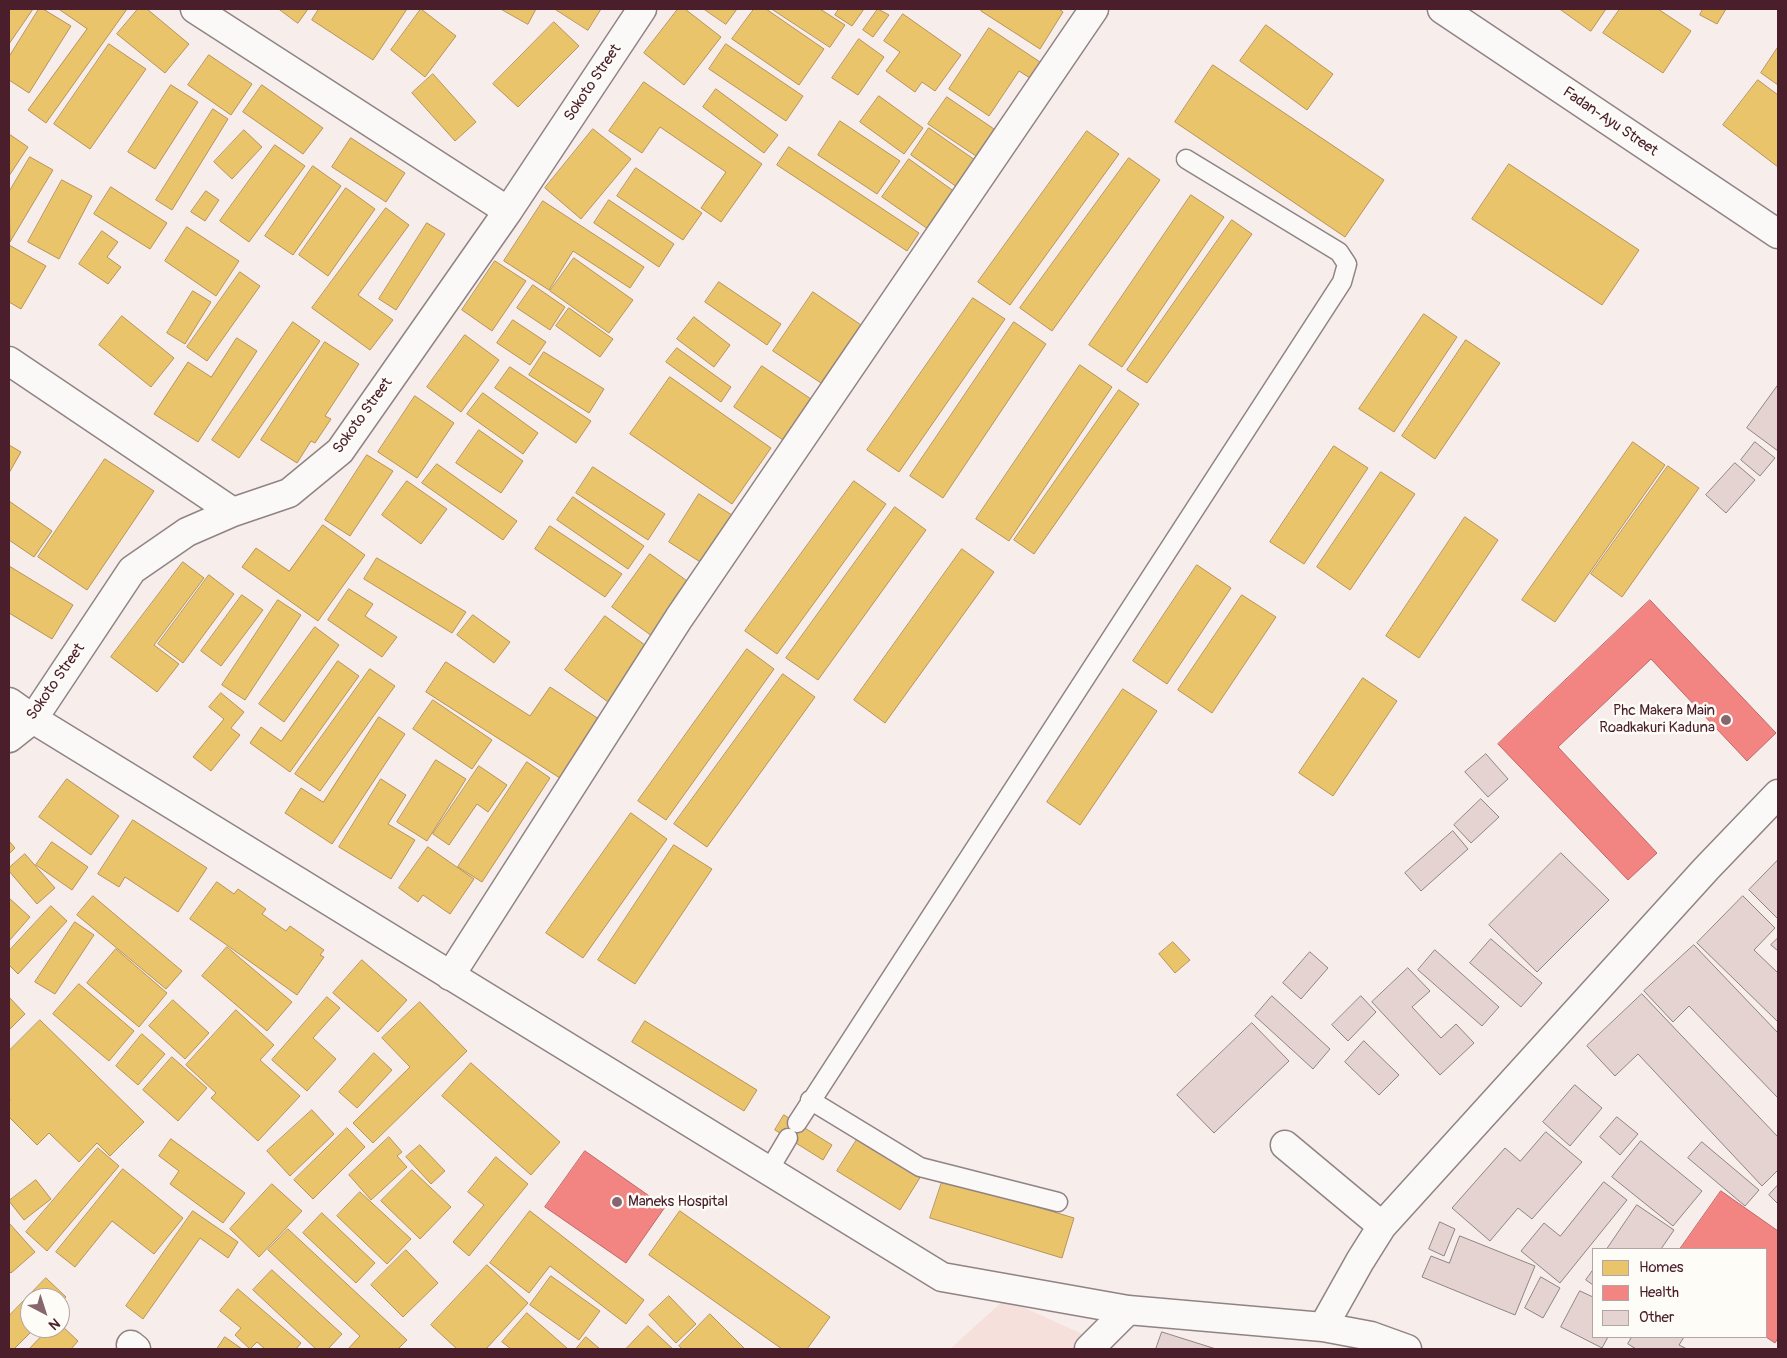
<!DOCTYPE html>
<style>
body{margin:0}
#map{position:relative;width:1787px;height:1358px;overflow:hidden;background:#f7edea;font-family:Pangolin,sans-serif}
canvas{display:block}
.frame{position:absolute;inset:0;border:10px solid #4a1f2b;pointer-events:none}
.legend{position:absolute;left:1592px;top:1248px;width:175px;height:90px;box-sizing:border-box;background:#fdfcf7;border:1px solid #b5a4a5;margin:0;padding:6px 9px;list-style:none;font-size:15px;color:#4a1f2b}
.legend li{display:flex;align-items:center;gap:10px;height:25px}
.legend b{width:25px;border:1px solid #b5a4a5}
.north{position:absolute;left:20px;top:1288px;width:50px;height:50px;box-sizing:border-box;background:#fdfcf7;border:1px solid #b5a4a5;border-radius:50%;rotate:140deg;font-size:14px;font-weight:700;line-height:20px;text-align:center;color:#4a1f2b}
.north::after{content:'';display:block;margin:auto;width:18px;height:22px;background:#87676e;clip-path:polygon(50% 0,100% 100%,50% 72%,0 100%)}
</style>
<div id="map">
<canvas width="1787" height="1358"></canvas>
<div class="frame"></div>
<ul class="legend">
<li><b style="height:14px;background:#e9c46a"></b>Homes</li>
<li><b style="height:14px;background:#f28482"></b>Health</li>
<li><b style="height:14px;background:#e4d3d0"></b>Other</li>
</ul>
<div class="north">N</div>
</div>
<script>
const context = document.querySelector('canvas').getContext('2d');
context.lineJoin = 'round';
function fill(path, color) { context.fillStyle = color; context.fill(path, 'evenodd'); }
function strokePath(path, color, width, dash) { context.strokeStyle = color; context.lineWidth = width; context.lineCap = dash ? 'butt' : 'round'; context.setLineDash(dash || []); context.stroke(path); }
function label(font, color, halo, rows, align = 'center') {
  context.font = font + ' Pangolin,sans-serif'; context.lineWidth = 5; context.setLineDash([]); context.textBaseline = 'middle'; context.strokeStyle = halo; context.fillStyle = color; for (const [text, x, y, turn = 0] of rows) {
    context.save(); context.translate(x, y); context.rotate((+turn || 0) * Math.PI / 180); context.textAlign = isNaN(turn) ? turn : align; if (halo) context.strokeText(text, 0, 0); context.fillText(text, 0, 0); context.restore();
  }
}
const built = new Path2D(`
 M1005,1299l106,48 -1,2h-160z`);
const homes = new Path2D(`
 M9,9h24l-24,35z
 M39,9h4l28,17 -42,67 -20,-13v-23z
 M59,9h68l-81,114 -18,-13 59,-81z
 M138,9h9l42,35 -24,29 -48,-39z
 M279,9h29l-10,14z
 M319,9h88l-34,51 -61,-40z
 M421,9l35,27 -31,41 -34,-27z
 M501,9h35l-8,15z
 M555,9h46l-13,21z
 M678,9h7l36,28 -37,48 -40,-32z
 M704,9h33l-11,15z
 M754,9h12l58,40 -25,36 -67,-46z
 M772,9h48l25,16 -15,22z
 M839,9h25l-12,17 -17,-11z
 M878,9l11,6 -16,22 -10,-7z
 M982,9h77l4,3 -23,37 -59,-38z
 M1560,9h46l-15,22z
 M1620,9h38l33,22 -28,42 -60,-40z
 M1703,9h23l-9,15 -17,-9z
 M903,14l58,41 -26,36 -13,-9 -7,10 -29,-21 14,-19 -16,-11z
 M554,22l25,24 -61,61 -25,-23z
 M1266,25l67,49 -26,36 -67,-49z
 M989,28l54,36 -10,16 -14,-9 -30,45 -40,-27z
 M859,39l25,18 -26,38 -26,-17z
 M109,44l37,25 -56,80 -36,-25z
 M726,44l77,52 -17,25 -77,-52z
 M1778,47v38l-17,-12z
 M209,55l43,29 -21,31 -43,-30z
 M1213,65l171,115 -39,57 -170,-115z
 M433,74l43,48 -21,19 -43,-48z
 M1758,80l20,15v72l-55,-42z
 M644,82l118,82 -41,58 -20,-14 25,-36 -66,-45 -18,26 -33,-22z
 M171,85l27,17 -43,67 -27,-17z
 M262,85l61,43 -20,26 -60,-42z
 M716,89l62,46 -14,18 -61,-46z
 M879,96l44,32 -19,26 -44,-32z
 M947,97l47,32 -18,27 -48,-32z
 M213,109l15,10 -56,91 -16,-10z
 M840,121l60,40 -23,33 -59,-39z
 M929,128l46,32 -18,27 -46,-32z
 M593,129l38,30 -50,60 -36,-31z
 M244,130l18,17 -30,32 -18,-17z
 M1087,131l32,23 -109,151 -32,-23z
 M9,134l19,13 -19,29z
 M351,138l54,35 -19,29 -54,-35z
 M275,145l30,21 -56,76 -29,-21z
 M789,147l130,86 -12,18 -130,-86z
 M30,157l23,13 -43,72 -1,-50z
 M1129,158l31,22 -108,151 -32,-23z
 M909,159l46,33 -27,37 -46,-32z
 M1509,164l130,86 -37,55 -130,-86z
 M313,166l28,20 -48,69 -28,-19z
 M636,168l66,45 -19,27 -66,-44z
 M62,180l30,16 -33,63 -31,-17z
 M111,187l56,36 -17,26 -56,-35z
 M346,188l29,21 -47,67 -29,-21z
 M206,191l13,9 -14,21 -14,-9z
 M1191,195l33,22 -102,150 -33,-22z
 M609,200l65,44 -15,23 -65,-44z
 M543,201l101,66 -14,21 -57,-37 -24,39 -45,-29z
 M386,208l23,17 -51,70 35,25 -23,30 -58,-42z
 M1232,220l20,14 -105,149 -20,-13z
 M427,223l18,11 -49,76 -17,-11z
 M187,227l52,34 -23,35 -51,-35z
 M102,231l16,11 -11,15 14,10 -13,17 -29,-20z
 M9,245l37,21 -25,43 -12,-7z
 M574,258l59,42 -24,33 -59,-42z
 M495,261l31,20 -34,50 -30,-21z
 M240,272l20,14 -53,75 -20,-14z
 M719,282l62,42 -14,21 -62,-43z
 M533,285l32,22 -15,23 -33,-22z
 M193,291l18,11 -26,42 -18,-11z
 M813,292l48,33 -40,58 -48,-32z
 M973,298l32,21 -106,153 -32,-22z
 M569,308l44,31 -13,18 -44,-31z
 M1424,314l33,23 -63,95 -35,-23z
 M122,316l52,42 -23,29 -52,-42z
 M694,317l36,28 -16,22 -37,-28z
 M513,320l33,22 -16,23 -33,-22z
 M293,322l27,19 -81,117 -27,-18z
 M1014,322l32,22 -103,154 -33,-22z
 M465,335l34,25 -38,52 -34,-25z
 M237,338l20,13 -59,91 -44,-28 34,-52 23,15z
 M1466,340l34,23 -65,96 -33,-23z
 M325,342l34,22 -34,52 6,3 -16,24 -4,-2 -14,22 -36,-23z
 M677,348l54,39 -10,15 -55,-40z
 M544,352l60,37 -15,24 -60,-38z
 M1080,365l32,22 -103,154 -33,-22z
 M762,366l52,35 -28,41 -52,-35z
 M510,367l81,54 -15,22 -81,-55z
 M670,377l101,71 -39,56 -102,-70z
 M1119,390l20,14 -105,150 -20,-14z
 M483,393l55,40 -15,21 -56,-40z
 M415,396l39,27 -37,55 -39,-26z
 M479,430l44,31 -22,32 -45,-30z
 M1633,442l32,23 -110,157 -33,-22z
 M9,445l12,7 -12,21z
 M1334,446l34,22 -64,96 -34,-22z
 M367,455l26,16 -43,65 -25,-16z
 M105,459l49,32 -67,99 -49,-33z
 M437,464l80,57 -14,19 -81,-57z
 M1668,466l31,22 -77,109 -31,-23z
 M593,467l72,47 -17,26 -72,-47z
 M1381,472l34,22 -65,96 -33,-23z
 M407,481l40,28 -26,35 -39,-29z
 M854,481l32,23 -109,150 -32,-23z
 M699,494l36,23 -30,48 -36,-23z
 M573,497l71,49 -16,23 -71,-49z
 M9,501l43,30 -18,26 -25,-17z
 M895,507l31,23 -108,150 -32,-22z
 M1465,517l33,23 -79,118 -33,-22z
 M323,525l42,30 -47,66 -76,-54 14,-19 33,23z
 M550,526l72,48 -17,23 -70,-48z
 M962,549l32,23 -109,151 -31,-23z
 M650,554l44,32 -38,53 -44,-32z
 M377,558l89,54 -14,21 -88,-54z
 M183,562l21,16 -50,67 25,19 -22,28 -46,-35z
 M1197,565l34,23 -64,96 -34,-23z
 M9,566l64,39 -21,34 -43,-26z
 M209,575l25,19 -51,69 -25,-19z
 M349,589l24,15 -8,12 32,21 -15,20 -54,-37z
 M242,595l21,15 -42,56 -20,-15z
 M1242,595l34,22 -64,96 -34,-23z
 M278,600l23,15 -56,85 -23,-15z
 M473,615l37,27 -16,21 -37,-28z
 M605,616l44,32 -41,54 -43,-32z
 M315,627l24,18 -55,77 -25,-18z
 M747,649l27,20 -108,151 -28,-19z
 M338,661l21,15 -69,96 -40,-29 11,-16 20,14z
 M446,662l84,54 20,-29 52,34 -39,59 -137,-88z
 M370,669l25,17 -75,105 -25,-17z
 M783,674l32,23 -108,150 -33,-23z
 M1363,678l34,23 -64,95 -34,-23z
 M1123,689l34,22 -77,114 -33,-23z
 M221,693l23,19 -13,16 9,7 -29,36 -18,-14 31,-38 -15,-12z
 M433,700l59,40 -20,29 -59,-40z
 M379,717l26,17 -73,110 -47,-31 16,-25 22,14z
 M436,760l30,19 -39,62 -30,-19z
 M527,762l23,16 -68,104 -24,-15z
 M479,766l28,19 -19,27 -11,-8 -28,41 -16,-11z
 M67,779l52,37 -28,39 -52,-38z
 M381,779l25,16 -18,29 27,16 -24,39 -52,-32z
 M631,813l36,26 -84,119 -37,-25z
 M133,820l74,48 -29,44 -53,-35 -6,10 -21,-13z
 M9,841l6,7 -6,6z
 M52,842l36,25 -16,23 -36,-25z
 M674,845l38,24 -77,115 -37,-24z
 M428,847l46,32 -24,35 -27,-19 -5,7 -19,-14z
 M25,854l30,34 -18,16 -28,-33v-3z
 M217,882l17,12 4,-5 28,20 -4,5 24,17 4,-5 34,24 -4,5 4,2 -27,38 -107,-76z
 M93,896l89,75 -16,18 -89,-74z
 M9,898l21,19 -21,24z
 M51,906l16,15 -49,53 -9,-9v-14z
 M75,922l19,13 -39,59 -20,-12z
 M1173,942l17,18 -15,13 -16,-19z
 M227,947l65,55 -25,29 -65,-55z
 M116,949l51,44 -28,34 -52,-44z
 M362,960l45,40 -29,32 -45,-39z
 M79,984l55,47 -25,30 -56,-47z
 M9,997l16,17 -16,16z
 M327,997l13,11 -27,30 23,21 -29,32 -35,-31z
 M173,1000l36,33 -24,26 -36,-33z
 M420,1002l47,49 -94,92 -20,-20 57,-56 -28,-29z
 M236,1010l38,35 -14,15 40,36 -42,45 -47,-43 5,-5 -30,-28z
 M40,1020l104,102 -34,34 -13,-13 -18,19 -30,-29 -12,12 -28,-28v-15l1,-2 -1,-2v-47z
 M645,1021l112,69 -13,21 -112,-69z
 M142,1034l23,20 -27,31 -22,-19z
 M374,1053l18,17 -35,38 -18,-16z
 M172,1057l35,31 -29,33 -35,-31z
 M471,1063l89,79 -29,33 -89,-79z
 M312,1110l22,24 -44,42 -23,-25z
 M784,1115l48,30 -9,15 -48,-30z
 M347,1128l18,19 -52,52 -19,-19z
 M389,1137l13,15 -5,4 10,11 -36,33 -22,-25z
 M858,1138l63,38 -21,34 -63,-39z
 M171,1139l74,54 -22,30 -53,-39 9,-13 -20,-15z
 M420,1145l25,26 -14,13 -25,-27z
 M98,1148l21,18 -72,85 -21,-19z
 M496,1157l32,27 -59,72 -16,-14 31,-37 -16,-13z
 M123,1169l60,49 -29,36 -42,-33 -37,46 -19,-15z
 M412,1170l39,37 -31,32 -39,-38z
 M943,1179l131,39 -12,40 -132,-40z
 M36,1180l15,19 -27,21 -15,-19z
 M272,1184l30,27 -43,46 -29,-28z
 M360,1192l51,47 -24,25 -50,-48z
 M193,1211l45,31 -10,16 -28,-20 -57,81 -17,-13z
 M530,1211l114,89 -18,24 -76,-58 -21,27 -39,-30z
 M680,1211l150,106 -23,32h-25l-133,-94z
 M322,1213l53,50 -19,20 -53,-50z
 M9,1223l26,29 -24,21 -2,-2z
 M288,1229l119,111 -9,9h-50l12,-13 -92,-86z
 M406,1250l32,33 -35,34 -32,-32z
 M487,1265l41,38 -42,46h-29l-26,-24z
 M272,1270l70,64 -14,15h-12l-63,-59z
 M551,1276l49,35 -21,29 -49,-35z
 M46,1278l20,19 -6,6v-5h-30v30h5l-21,21h-5v-33z
 M238,1289l63,54 -5,6h-31l-8,-7 -7,7 -15,-14 6,-7 -21,-17z
 M669,1296l27,28 -20,19 -27,-28z
 M527,1313l41,36h-57l-9,-7z
 M710,1314l35,35h-63l-3,-3z
 M60,1324l18,17 -7,8h-42l20,-21h11z
 M648,1326l25,23h-47z
 M225,1337l17,12h-25z
 M586,1337l14,12h-24z`);
const health = new Path2D(`
 M1650,600l126,133 -29,28 -96,-102 -93,88 99,106 -29,27 -130,-136z
 M585,1151l80,56 -39,56 -81,-56z
 M1721,1191l57,40v107l-3,5 -9,-6v-88h-86z`);
const building = new Path2D(`
 M1778,385v66l-31,-23z
 M1755,442l20,16 -15,18 -19,-16z
 M1735,463l20,17 -29,33 -20,-18z
 M1486,754l22,25 -20,18 -23,-25z
 M1481,799l18,18 -28,26 -17,-18z
 M1453,831l15,18 -47,42 -16,-18z
 M1561,853l48,47 -72,72 -48,-47z
 M1778,860v59l-29,-29z
 M1743,896l32,32 -21,22 24,23v49l-81,-79z
 M1778,938v13l-7,-6z
 M1491,939l51,44 -21,24 -51,-44z
 M1694,945l84,88v65l-89,-92 -16,16 -29,-31z
 M1435,950l64,57 -17,19 -64,-56z
 M1310,952l18,16 -27,31 -18,-16z
 M1408,968l22,23 -18,16 29,31 15,-14 18,19 -34,32 -68,-73z
 M1642,994l136,143v33l-16,16 -124,-132 -23,22 -28,-30z
 M1272,996l58,53 -17,20 -58,-53z
 M1361,996l15,16 -28,29 -16,-16z
 M1252,1023l37,38 -75,72 -37,-38z
 M1364,1041l35,34 -20,20 -34,-33z
 M1575,1085l27,23 -32,38 -27,-24z
 M1617,1117l21,17 -18,21 -20,-18z
 M1546,1132l36,30 -50,57 -14,-11 -28,33 -38,-33 53,-60 15,13z
 M1641,1141l61,50 -29,35 -61,-49z
 M1702,1142l57,48 -14,16 -57,-48z
 M1604,1182l23,18 -67,83 -39,-32 23,-28 16,13z
 M1778,1185v19l-9,-9z
 M1637,1205l37,25 -13,19h-54z
 M1440,1222l15,7 -11,27 -15,-7z
 M1460,1236l75,30 -20,49 -93,-38 9,-21 18,7z
 M1593,1270v15l-7,-5z
 M1541,1277l19,11 -17,30 -18,-10z
 M1580,1291l13,6v40h15l-6,11 -41,-21z
 M1162,1332l54,17h-60z
 M1632,1337h52l-5,8 8,4h-51l-8,-5z`);
const lane = new Path2D(`
 M810,1100l110,67 138,35
 M797,1123l545,-841 5,-18 -8,-12 -153,-93
 M769,1170l19,-32`);
const street = new Path2D(`
 M195,9l313,202
 M1442,9l336,225
 M9,361l224,151
 M33,719l909,558 186,33 195,17 48,9 36,13
 M9,738l24,-19 99,-149 55,-38 46,-20 56,-19 51,-42 168,-240 134,-202
 M450,976l229,-358 415,-609
 M1285,1145l97,81
 M1323,1327l37,-66 22,-35 324,-357 72,-75
 M131,1345l5,4
 M1089,1349l39,-39`);
const secondary = new Path2D(`
 M9,702l24,17`);
const markers = [
 [1726,720,6,"#87676e"],
 [617,1202,6,"#87676e"]
];
const streetNames = [
 ["Sokoto Street",593,83,-56],
 ["Fadan-Ayu Street",1610,122,34],
 ["Sokoto Street",363,416,-54],
 ["Sokoto Street",56,682,-55]
];
const poiNames = [
 ["Phc Makera Main",1715,711],
 ["Roadkakuri Kaduna",1715,728],
 ["Maneks Hospital",628,1202,"left"]
];
fill(built, '#f6e0dc');
fill(homes, '#e9c46a');
strokePath(homes, '#b99257', 1);
fill(health, '#f28482');
strokePath(health, '#c06668', 1);
fill(building, '#e4d3d0');
strokePath(building, '#908384', 1);
strokePath(lane, '#908384', 21);
strokePath(street, '#908384', 31);
strokePath(secondary, '#908384', 31);
strokePath(lane, '#faf9f7', 18);
strokePath(street, '#faf9f7', 28);
strokePath(secondary, '#faf9f7', 28);
for (const [x, y, r, color] of markers) { const dot = new Path2D(); dot.arc(x, y, r, 0, 2 * Math.PI); context.fillStyle = color; context.fill(dot); strokePath(dot, '#fdfcf7', 2); }
label('15px', '#4a1f2b', '#fdfcf7', streetNames);
label('15px', '#4a1f2b', '#fdfcf7', poiNames, 'right');
</script>
